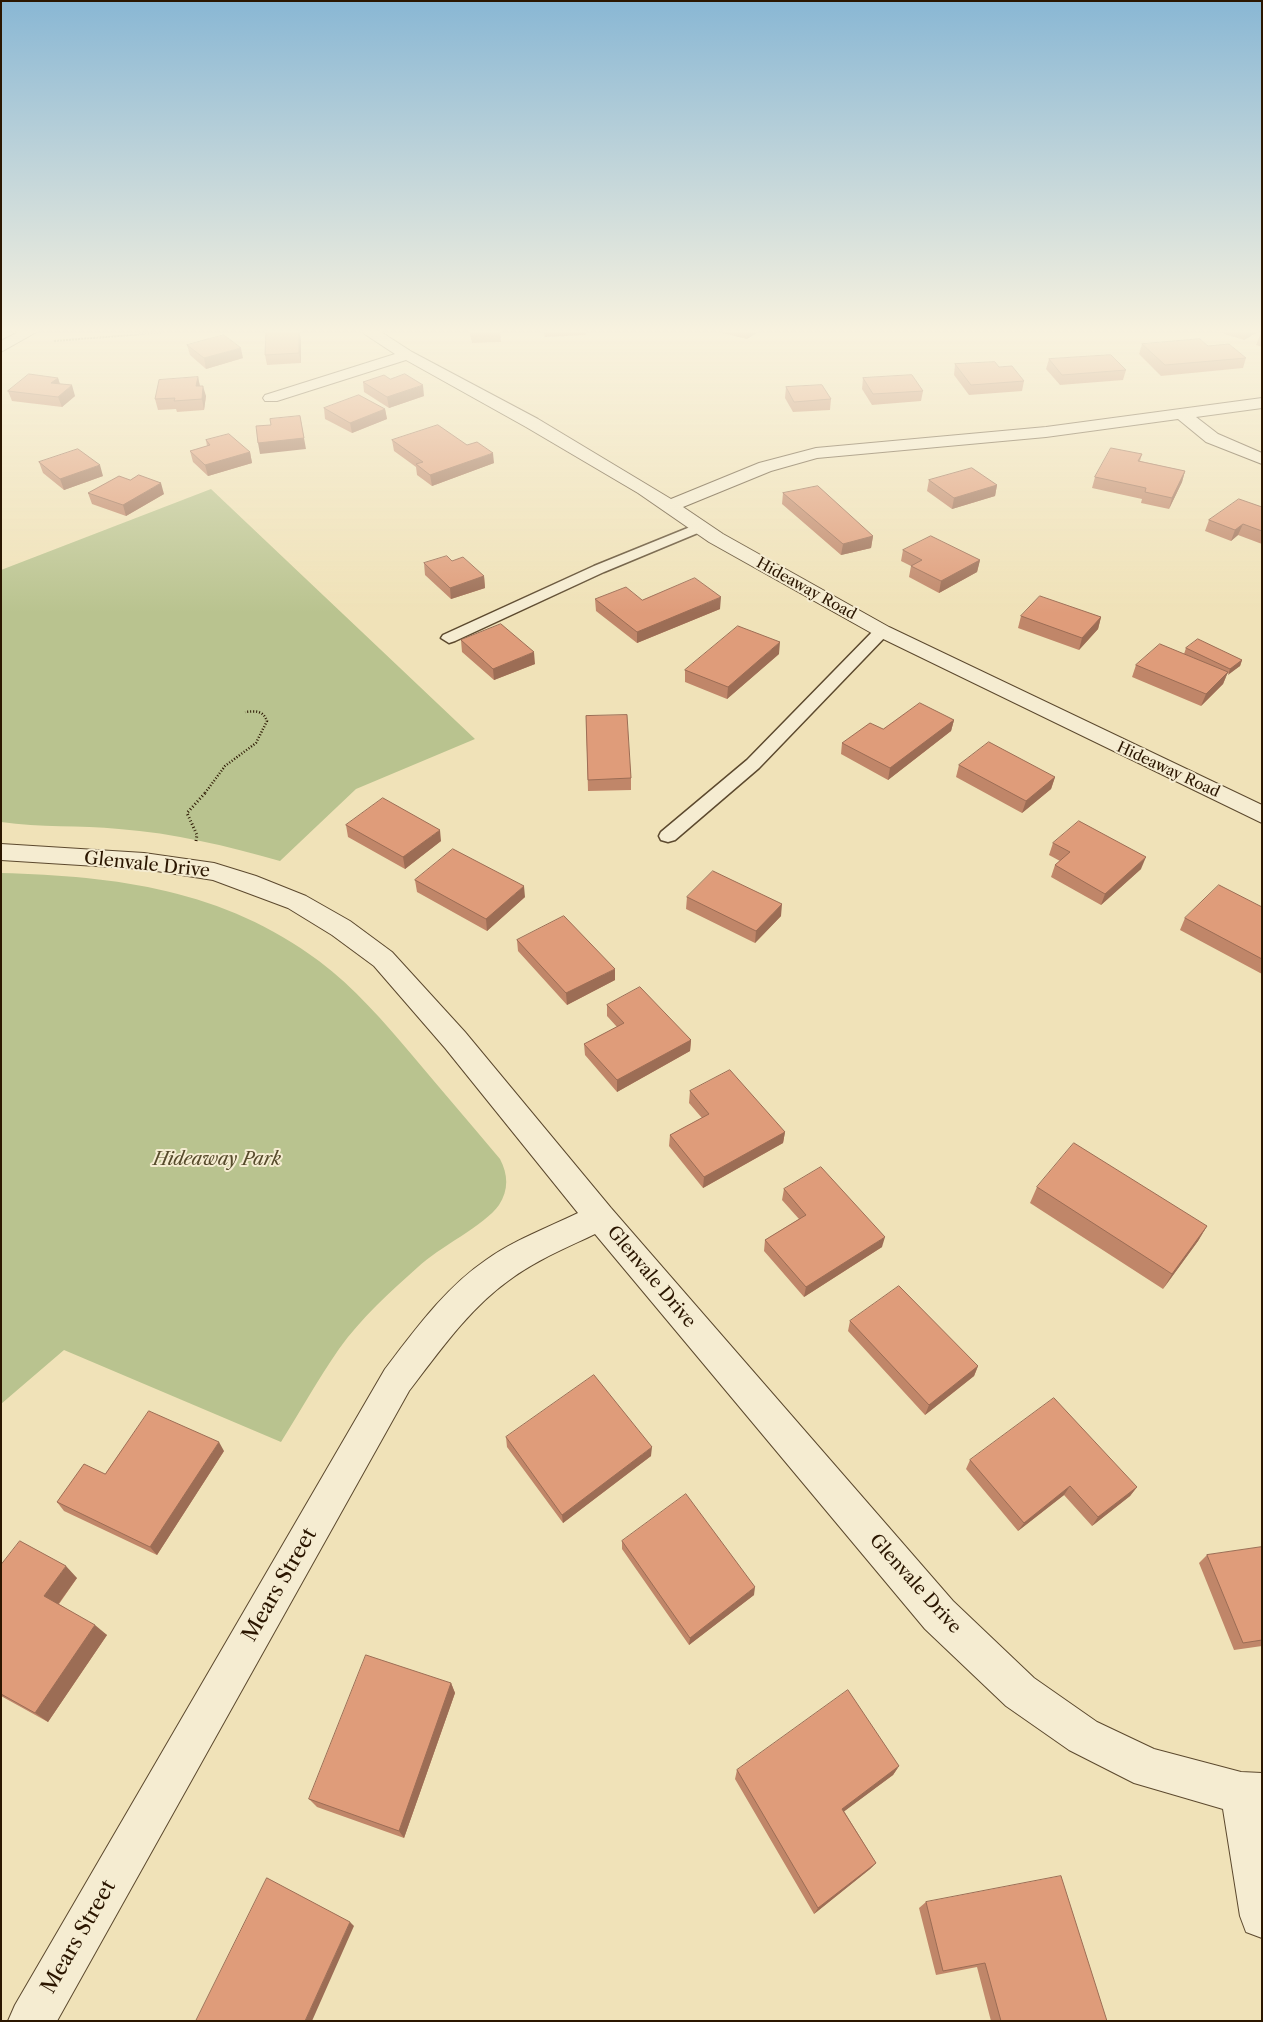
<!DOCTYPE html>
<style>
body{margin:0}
#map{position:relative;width:1263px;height:2022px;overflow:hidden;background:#f0e2b8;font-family:"Libre Caslon Text",serif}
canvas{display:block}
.frame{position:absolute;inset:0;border:2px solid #2b1600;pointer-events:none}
</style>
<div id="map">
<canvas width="1263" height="2022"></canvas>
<div class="frame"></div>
</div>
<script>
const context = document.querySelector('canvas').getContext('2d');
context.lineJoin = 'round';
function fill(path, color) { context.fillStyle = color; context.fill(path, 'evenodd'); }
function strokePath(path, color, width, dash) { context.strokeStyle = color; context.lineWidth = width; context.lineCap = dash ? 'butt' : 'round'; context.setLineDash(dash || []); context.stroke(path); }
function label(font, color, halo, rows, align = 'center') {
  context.font = font + ' "Libre Caslon Text",serif'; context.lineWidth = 4; context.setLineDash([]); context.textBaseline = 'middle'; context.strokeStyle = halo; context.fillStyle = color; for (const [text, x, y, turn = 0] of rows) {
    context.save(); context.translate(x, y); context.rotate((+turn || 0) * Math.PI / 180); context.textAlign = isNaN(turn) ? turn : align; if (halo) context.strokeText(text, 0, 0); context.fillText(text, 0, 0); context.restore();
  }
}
const green = new Path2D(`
 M211,489l264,250 -119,50 -76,72c-53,-15 -106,-28 -161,-32 -39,-4 -79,-1 -118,-7v-252z
 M1,873c116,3 223,17 318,88 35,26 65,61 93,94 29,35 59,69 88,104 8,15 9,31 -1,46 -14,20 -61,43 -81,62 -28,25 -57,51 -79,82 -21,30 -39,63 -58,93l-217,-92 -63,54z`);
const pathFar2 = new Path2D(`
 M54,341l141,-11`);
const pathFar1 = new Path2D(`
 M205,793l20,-27 31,-23 11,-22c-4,-11 -12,-10 -22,-9`);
const path = new Path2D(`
 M196,841l1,-6 -10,-22 19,-21`);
const lane = new Path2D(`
 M700,523l5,1 2,3 -2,3 -101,42 -149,69 -6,2 -8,-5 2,-3 151,-69z
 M882,626l6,2 2,3 -2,3 -129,134 -84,72 -7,2 -7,-2 -2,-4 2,-4 86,-72 129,-132z`);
const street = new Path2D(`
 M22,330h18l-39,22v-11z
 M361,330h17l34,22 126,67 133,80 88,-36 57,-15 230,-21 216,-29v10l-66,9 22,17 44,19v11l-56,-22 -28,-23 -132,18 -229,21 -46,13 -88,36 40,27 166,93 373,178v18l-387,-188 -166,-93 -71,-49 -112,-66 -120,-67 -129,41h-12l-2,-3 2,-3 130,-41 -32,-21z
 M1,844l143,9 70,10 42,13 50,20 44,25 42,31 73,80 146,176 342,393 81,77 63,44 57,27 87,23 21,1v165l-16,-6 -6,-16 -17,-107 -89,-26 -65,-33 -63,-44 -81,-77 -330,-395c-29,14 -61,27 -87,47 -40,29 -69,71 -99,110l-352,630h-49l7,-16 370,-636c30,-39 60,-81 101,-109 28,-20 61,-32 92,-47l-133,-165 -71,-82 -42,-31 -44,-27 -75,-28 -69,-11 -143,-9z`);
const wall = new Path2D(`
 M469,330h31l1,12 -29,1z
 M543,330h43v5l-41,2z
 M722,330h39l-14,9 -25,-6z
 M1212,330h49l-17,10z
 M1262,334v13l-6,-2 4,-10z
 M301,340v23l-34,2 -2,-10z
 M1142,344l66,2 38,12 -3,10 -82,8 -22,-22z
 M187,345l56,13 -37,11 -16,-14z
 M1049,359l77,11 -3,10 -63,5 -14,-16z
 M955,364l44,3 25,14 -2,10 -53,4 -15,-20z
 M198,377l2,9 6,10 -2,14 -27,2 -1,-3 -18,1 -3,-11z
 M58,378l2,6 15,12 -13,11 -50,-6 -4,-10z
 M863,378l60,13 -2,10 -49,4 -10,-16z
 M390,379l34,17 -35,12 -25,-16 -1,-10z
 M786,387l45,12 -1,11 -37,2 -8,-14z
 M324,408l61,1 2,10 -35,14 -27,-14z
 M206,440l44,12 2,11 -44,13 -15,-14 -3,-11 17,-5z
 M392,440l102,23 -62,23 -15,-11 -1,-8 -22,-16z
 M1142,454l-2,7 45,10 -3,11 -13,27 -28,-6 1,-4 -50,-11 3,-11z
 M39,462l64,14 -39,14 -21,-17z
 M929,480l68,5 -2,11 -43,13 -25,-18z
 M88,493l76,1 -38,22 -34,-12z
 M783,493l90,43 -2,12 -30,7 -59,-51z
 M1262,507v37l-24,-9 -7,6 -26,-10 4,-11z
 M903,550l77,10 -3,12 -38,21 -30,-16 2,-11 -10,-5z
 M424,563l60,13 1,12 -34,11 -26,-24z
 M595,599l47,1 78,9 -83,34 -41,-32z
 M1021,616l80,1 -3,12 -19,21 -61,-22z
 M461,640l74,24 -41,16 -32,-28z
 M1186,648l56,12 -2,6 -13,8 -4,10 -22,22 -69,-29 4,-12 58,-7 -10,-4z
 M779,654l-52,45 -42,-17v-12z
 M586,716l45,62v12l-43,1z
 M954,720l-3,11 -63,49 -47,-26 1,-11 41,-14z
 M959,765l96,12 -4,12 -29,24 -66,-36z
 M346,825l95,16 -36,28 -57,-32z
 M1053,843l88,26 -40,36 -50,-28 4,-12 5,-4 -11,-6z
 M415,880l110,17 -38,34 -70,-39z
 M687,897l94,19 -26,27 -69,-34z
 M1262,907v67l-82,-44 5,-12z
 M517,940l98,40 -48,25 -49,-54z
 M607,1005l84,35 -1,11 -73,41 -32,-37 -1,-11 33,-17 -10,-11z
 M690,1091l95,41 -2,11 -80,45 -34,-42 1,-11 32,-17 -13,-15z
 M1037,1187l170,39 -9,15 -35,48 -133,-86z
 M784,1189l98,58 -78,50 -40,-46 1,-11 34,-21 -17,-19z
 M850,1321l128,45 -4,10 -49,39 -77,-84z
 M506,1437l145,19 -88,67 -56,-76z
 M224,1451l-67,104 -93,-44 -7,-9 48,-28z
 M970,1460l167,27 -7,9 -38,30 -28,-31 -46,36 -52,-62z
 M622,1541l132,54 -65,50 -67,-96z
 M1262,1547v99l-28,4 -35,-87 8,-8z
 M1,1565l76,13 -18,26 48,31 -59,87 -47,-26z
 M451,1683l4,10 -51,145 -87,-31 -8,-8z
 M899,1766l-6,9 -49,36 32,52 -6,6 -56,45 -79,-135 2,-9z
 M926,1902l181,119h-116l-14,-54 -41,8 -17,-67z`);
const shadedWall = new Path2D(`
 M299,330l2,10v23l-2,-10z
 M747,330h14l-14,9z
 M1248,330h13l-17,10z
 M241,348l2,10 -37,11 -2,-11z
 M198,377l2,10 -4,-1z
 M58,378l3,10 -10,-5z
 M72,385l3,11 -13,11 -4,-10z
 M423,385l1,11 -35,12 -2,-11z
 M203,386l3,10 -2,14 -2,-11z
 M385,409l2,10 -35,14 -2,-10z
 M300,416l6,33 -46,5 -2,-11z
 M250,452l2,11 -44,13 -3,-11z
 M493,453l1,10 -62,23 -2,-11z
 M100,465l3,11 -39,14 -4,-11z
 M1185,471l-3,11 -13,27 3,-11z
 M161,483l3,11 -38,22 -3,-11z
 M997,485l-2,11 -43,13 2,-11z
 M1243,524l-5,11 -7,6 4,-11z
 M873,536l-2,12 -30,7 2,-11z
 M980,560l-3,12 -38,21 2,-12z
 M484,576l1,12 -34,11 -1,-11z
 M721,597l-1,12 -83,34v-11z
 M1101,617l-3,12 -19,21 3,-12z
 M780,642l-1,12 -52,45 1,-12z
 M534,652l1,12 -41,16 -1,-11z
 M1242,660l-2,6 -12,9 2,-6z
 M1228,672l-5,12 -22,22 5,-12z
 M954,720l-3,11 -63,49 2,-12z
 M1055,777l-4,12 -29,24 4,-12z
 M440,830l1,11 -36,28 -2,-12z
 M1146,857l-5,12 -40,36 4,-11z
 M524,886l1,11 -38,34 -1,-12z
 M782,904l-1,12 -26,27 1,-12z
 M615,969v11l-48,25 -1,-12z
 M691,1040l-1,11 -73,41v-12z
 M785,1132l-2,11 -80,45 1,-11z
 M1207,1226l-9,15 -35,48 9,-15z
 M885,1237l-3,10 -78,50 2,-10z
 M978,1366l-4,10 -49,39 4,-10z
 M219,1442l5,9 -67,104 -7,-8z
 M652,1447l-1,9 -88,67 -1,-8z
 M1070,1486l-6,9 -46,36 6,-8z
 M1137,1487l-7,9 -38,30 6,-9z
 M66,1566l11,12 -21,29 -12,-11z
 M755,1587l-1,8 -65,50 1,-7z
 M95,1625l12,10 -59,87 -13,-9z
 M451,1683l4,10 -51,145 -5,-7z
 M899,1766l-6,9 -55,41 4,-7z
 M876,1863l-6,6 -56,45 4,-6z
 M350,1922l4,4 -42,95h-7z`);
const building = new Path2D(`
 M299,330v23l-34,2 1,-23z
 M470,330h30v1l-29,2z
 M224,335l17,13 -37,10 -17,-13z
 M1200,339l8,7 21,-2 17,14 -81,7 -23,-21z
 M1111,355l15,15 -64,5 -13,-16z
 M995,362l4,5 13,-1 12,15 -53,4 -16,-21z
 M29,374l29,4 -7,5 21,2 -14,12 -50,-6z
 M405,374l18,11 -36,12 -24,-15 21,-7 6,4z
 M912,375l11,16 -50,3 -10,-16z
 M198,377l-2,9h7l-1,13 -28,2 1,-3 -20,1 4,-19z
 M822,385l9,14 -37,3 -8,-15z
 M359,395l26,14 -35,14 -26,-15z
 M300,416l4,22 -46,5 -2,-17 15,-1 -1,-6z
 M438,425l29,20 10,-3 16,11 -63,22 -14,-11 7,-2 -31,-22z
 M229,434l21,18 -45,13 -15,-14 20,-6 -4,-5z
 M1111,448l31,6 -4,7 47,10 -13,27 -27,-6 1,-4 -51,-11z
 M78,449l22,16 -40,14 -21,-17z
 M972,468l25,17 -43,13 -25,-18z
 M139,475l22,8 -38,22 -35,-12 31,-17 11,4z
 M818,486l55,50 -30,8 -60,-51z
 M1239,499l23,8v24l-19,-7 -8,6 -26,-10z
 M931,536l49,24 -39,21 -30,-15 11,-6 -19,-10z
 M447,556l5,5 11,-4 21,19 -34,12 -26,-25z
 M695,578l26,19 -84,35 -42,-33 31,-12 16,13z
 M1040,596l61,21 -19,21 -61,-22z
 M501,624l33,28 -41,17 -32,-29z
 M738,626l42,16 -52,45 -43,-17z
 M1198,639l44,21 -12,9 -44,-21z
 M1160,644l68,28 -22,22 -70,-29z
 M920,703l34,17 -64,48 -48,-25 28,-20 13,6z
 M627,715l4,63 -43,2 -2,-64z
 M989,742l66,35 -29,24 -67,-36z
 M383,798l57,32 -37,27 -57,-32z
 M1079,821l67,36 -41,37 -50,-29 15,-13 -17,-9z
 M453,849l71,37 -38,33 -71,-39z
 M713,871l69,33 -26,27 -69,-34z
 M1219,885l43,22v52l-77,-41z
 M564,916l51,53 -49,24 -49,-53z
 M640,987l51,53 -74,40 -33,-36 40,-21 -17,-18z
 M730,1070l55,62 -81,45 -34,-42 39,-21 -19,-23z
 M1074,1143l133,83 -35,48 -135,-87z
 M821,1167l64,70 -79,50 -41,-47 41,-25 -22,-26z
 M899,1286l79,80 -49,39 -79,-84z
 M594,1375l58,72 -90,68 -56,-78z
 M1054,1398l83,89 -39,30 -28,-31 -46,37 -54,-63z
 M149,1411l70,31 -69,105 -93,-45 27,-38 21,10z
 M686,1494l69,93 -65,51 -68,-97z
 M20,1541l46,25 -22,30 51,29 -60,88 -34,-19v-129z
 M1262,1547v93l-19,3 -36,-88z
 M366,1655l85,28 -52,148 -90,-32z
 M848,1690l51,76 -57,43 34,54 -58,45 -81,-138z
 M1061,1876l46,145h-106l-16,-58 -42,8 -17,-69z
 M267,1878l83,44 -45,99h-109z`);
const farStreetnames = [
 ["Hideaway Road",806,589,29],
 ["Hideaway Road",1168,770,25]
];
const streetNames = [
 ["Glenvale Drive",147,865,6],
 ["Glenvale Drive",651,1277,50],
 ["Glenvale Drive",915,1584,48]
];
const parkNames = [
 ["Hideaway Park",217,1160]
];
const nearStreetnames = [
 ["Mears Street",280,1585,-60],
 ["Mears Street",79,1937,-60]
];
fill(green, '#b9c38f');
strokePath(lane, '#5c492e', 3);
strokePath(street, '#5c492e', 2);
strokePath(pathFar2, '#2b1600', 2, [0.5, 1]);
strokePath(pathFar1, '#2b1600', 2.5, [1, 2]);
strokePath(path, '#2b1600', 3, [1, 2.5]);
fill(lane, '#f5ecd1');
fill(street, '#f5ecd1');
fill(wall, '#c08669');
fill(shadedWall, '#9c6d55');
fill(building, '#df9c7a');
strokePath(building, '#9c6d55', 1);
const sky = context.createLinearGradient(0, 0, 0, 613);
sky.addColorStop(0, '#89b7d4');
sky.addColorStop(0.54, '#f8f2df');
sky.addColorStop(1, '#f8f2df00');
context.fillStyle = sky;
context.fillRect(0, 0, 1263, 613);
label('15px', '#2b1600', '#f5ecd1', farStreetnames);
label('18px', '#2b1600', '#f5ecd1', streetNames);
label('italic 18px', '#564a2b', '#f5ecd1', parkNames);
label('21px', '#2b1600', '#f5ecd1', nearStreetnames);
</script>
